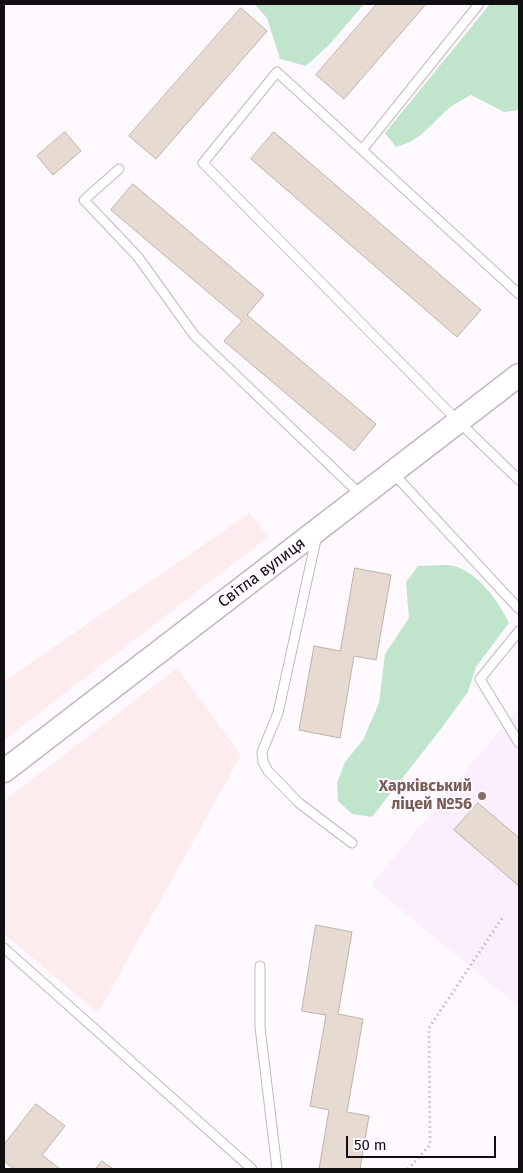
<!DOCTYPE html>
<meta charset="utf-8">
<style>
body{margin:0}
#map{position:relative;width:523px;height:1173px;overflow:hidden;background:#fef9fe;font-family:"Fira Sans",sans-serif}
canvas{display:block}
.frame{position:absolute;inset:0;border:5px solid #120f13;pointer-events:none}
.scale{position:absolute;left:346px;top:1136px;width:150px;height:22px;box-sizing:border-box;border:2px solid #120f13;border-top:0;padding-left:6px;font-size:15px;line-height:18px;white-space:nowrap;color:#120f13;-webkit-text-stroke:4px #fef9fe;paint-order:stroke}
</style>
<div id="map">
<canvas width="523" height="1173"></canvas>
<div class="frame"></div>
<div class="scale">50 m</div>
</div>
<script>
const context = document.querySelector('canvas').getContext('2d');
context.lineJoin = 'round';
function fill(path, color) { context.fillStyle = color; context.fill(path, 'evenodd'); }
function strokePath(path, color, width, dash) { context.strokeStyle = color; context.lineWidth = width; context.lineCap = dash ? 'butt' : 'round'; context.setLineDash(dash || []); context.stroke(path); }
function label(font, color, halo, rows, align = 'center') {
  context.font = font + ' "Fira Sans",sans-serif'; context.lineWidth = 4; context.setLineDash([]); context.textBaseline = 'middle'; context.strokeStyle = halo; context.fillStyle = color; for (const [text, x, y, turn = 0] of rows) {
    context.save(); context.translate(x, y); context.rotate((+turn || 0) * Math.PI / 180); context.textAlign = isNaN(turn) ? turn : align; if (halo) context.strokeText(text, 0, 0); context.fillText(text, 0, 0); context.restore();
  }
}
const built = new Path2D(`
 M519,707v300l-148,-122z`);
const industrial = new Path2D(`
 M250,513l18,24 -264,203v-59z
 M177,668l64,87 -143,258 -94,-79v-133z`);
const green = new Path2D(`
 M254,4h110l-34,40 -24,22 -26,-7 -13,-41z
 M490,4h29v106l-15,2 -33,-17c-8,5 -18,9 -24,15 -18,16 -27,31 -51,37l-11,-14z
 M418,566c11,0 25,-2 36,0 24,6 45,36 55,57l-33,44 -8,25 -28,38 -68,87 -20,-3 -14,-13 -1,-18 8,-21 18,-22 16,-37 6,-49 24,-36 -3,-36z`);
const building = new Path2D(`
 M377,4h49l-82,95 -28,-24z
 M241,8l26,23 -111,128 -27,-23z
 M65,132l16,19 -28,24 -16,-19z
 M274,132l207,178 -24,27 -206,-178z
 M133,184l131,111 -17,20 129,109 -22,27 -130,-110 18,-20 -131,-111z
 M355,568l36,7 -15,85 -22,-4 -14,82 -41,-8 15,-84 26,5z
 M478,803l41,35v48l-65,-56z
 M316,925l36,7 -14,82 25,5 -16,93 22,4 -9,53h-41l10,-59 -19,-4 16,-91 -24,-4z
 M36,1104l29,22 -23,29 18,14h-46l-10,-8v-16z
 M102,1161l11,8h-17z`);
const path = new Path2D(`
 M408,1169l22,-24 -1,-117 75,-113`);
const service = new Path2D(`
 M362,150l117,-146
 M119,169l-35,31 54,57 56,78 168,161
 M519,294l-242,-222 -74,91 256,259 60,58
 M393,473l126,136
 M317,535l-39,178 -16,39 1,10 5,9 31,32 53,40
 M519,631l-39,48 39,64
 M4,948l248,221
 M260,966v61l17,142`);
const tertiary = new Path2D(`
 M4,771l515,-396`);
const markers = [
 [482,796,5,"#8d6e63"]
];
const streetNames = [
 ["Світла вулиця",262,573,-37]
];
const educationNames = [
 ["Харківський",472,787],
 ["ліцей №56",472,805]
];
fill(built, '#fceffd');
fill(industrial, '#fdecee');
fill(green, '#c1e5cc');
fill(building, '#e7dbd1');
strokePath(building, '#bdb2a8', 1);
strokePath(service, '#c2b8c3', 11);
strokePath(tertiary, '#c2b8c3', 25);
strokePath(path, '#a8a3a8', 3, [1, 4]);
strokePath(service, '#fff', 9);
strokePath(tertiary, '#fff', 22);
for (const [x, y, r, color] of markers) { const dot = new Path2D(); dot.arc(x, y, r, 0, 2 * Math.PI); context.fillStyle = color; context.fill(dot); strokePath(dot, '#fef9fe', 2); }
label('16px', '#120f13', '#fef9fe', streetNames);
label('bold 16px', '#785e54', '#fef9fe', educationNames, 'right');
</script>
